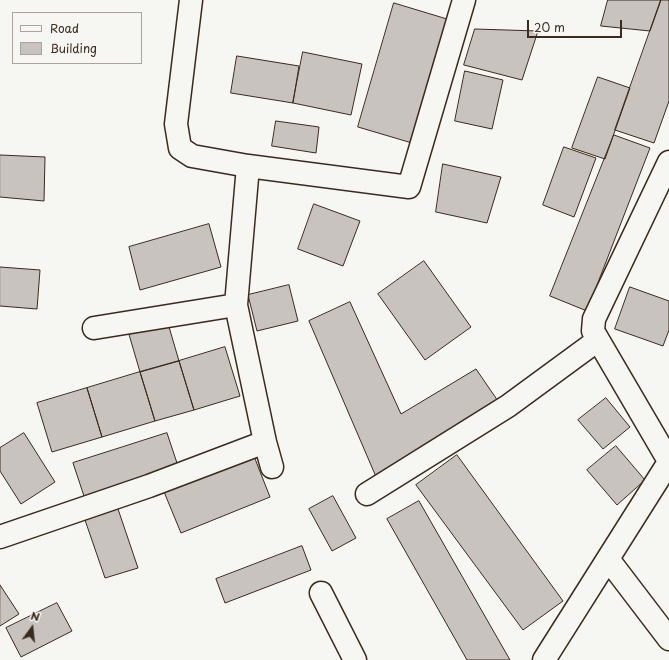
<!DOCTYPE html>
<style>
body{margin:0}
#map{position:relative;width:669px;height:660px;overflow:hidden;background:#f6f6f2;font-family:"Playpen Sans",sans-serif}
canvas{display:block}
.legend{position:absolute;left:12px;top:12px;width:130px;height:52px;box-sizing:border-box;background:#f6f6f2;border:1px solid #aba49d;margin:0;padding:5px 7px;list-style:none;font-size:12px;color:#3b2a1e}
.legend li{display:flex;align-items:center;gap:8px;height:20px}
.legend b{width:20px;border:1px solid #aba49d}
.north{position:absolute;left:12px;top:608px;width:40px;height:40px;-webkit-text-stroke:3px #f6f6f2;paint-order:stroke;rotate:15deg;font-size:11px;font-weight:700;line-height:16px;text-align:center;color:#3b2a1e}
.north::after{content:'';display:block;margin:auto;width:14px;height:18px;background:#3b2a1e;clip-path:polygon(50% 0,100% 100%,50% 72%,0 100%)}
.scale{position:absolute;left:527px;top:20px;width:95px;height:18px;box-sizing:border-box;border:2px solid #3b2a1e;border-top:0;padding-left:5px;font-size:12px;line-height:14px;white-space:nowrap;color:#3b2a1e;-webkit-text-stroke:3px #f6f6f2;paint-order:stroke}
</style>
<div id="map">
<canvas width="669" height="660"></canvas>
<ul class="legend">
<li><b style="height:5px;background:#f6f6f2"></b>Road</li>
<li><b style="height:11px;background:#c8c3be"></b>Building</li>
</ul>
<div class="north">N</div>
<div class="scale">20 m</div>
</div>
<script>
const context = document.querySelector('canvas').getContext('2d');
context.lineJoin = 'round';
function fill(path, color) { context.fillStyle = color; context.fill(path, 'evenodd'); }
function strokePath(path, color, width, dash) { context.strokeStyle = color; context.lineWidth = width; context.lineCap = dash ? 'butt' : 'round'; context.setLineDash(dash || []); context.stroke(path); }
const building = new Path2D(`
 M608,0h53l-11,31 -49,-5z
 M661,0h8v101l-15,42 -39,-13z
 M394,3l53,16 -35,124 -54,-16z
 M475,29l63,2 -16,49 -58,-15z
 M303,52l59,12 -11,51 -58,-12z
 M237,56l62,10 -6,37 -62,-10z
 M465,71l38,9 -11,49 -37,-8z
 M598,77l32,11 -25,71 -33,-11z
 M276,121l43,6 -3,26 -44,-7z
 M614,135l36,13 -63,163 -37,-15z
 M564,147l32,11 -22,59 -31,-12z
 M0,155l45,2 -1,44 -44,-4z
 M443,164l58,13 -14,46 -51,-11z
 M314,204l46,17 -17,45 -45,-17z
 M209,224l12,43 -81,23 -11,-43z
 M424,261l47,66 -46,33 -47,-66z
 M0,267l40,3 -3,39 -37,-3z
 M289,285l9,36 -41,10 -9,-36z
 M630,287l39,14v29l-6,16 -48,-17z
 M350,302l51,112 75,-45 24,35 -123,75 -68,-158z
 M167,320l12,41 -39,11 -12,-41z
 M225,347l15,49 -46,14 -15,-49z
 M179,361l15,49 -39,11 -15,-49z
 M140,372l15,49 -53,16 -15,-49z
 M87,388l15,49 -50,15 -15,-49z
 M606,398l24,29 -27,22 -25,-29z
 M24,433l31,49 -34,22 -21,-33v-23z
 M167,433l13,39 -94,30 -13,-39z
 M616,446l29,34 -28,25 -30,-35z
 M252,451l18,46 -89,36 -19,-46z
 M457,455l106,146 -40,29 -107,-145z
 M333,496l23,42 -24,13 -23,-42z
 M419,501l91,159h-43l-80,-141z
 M118,509l20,59 -33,10 -20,-58z
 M302,546l9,24 -86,33 -9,-24z
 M0,585l19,29 -19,12z
 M57,603l15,28 -51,26 -15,-29z`);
const minor = new Path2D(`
 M191,0l-15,124 4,24 12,8 56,10 161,21 55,-187
 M669,162l-75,157 -1,12 76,130
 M248,166l-12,139 29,137 7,25
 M94,328l142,-23
 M367,494l141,-88 90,-66
 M0,537l149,-51 116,-44
 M608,559l61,80
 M321,593l34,67
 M544,660l125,-198`);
fill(building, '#c8c3be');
strokePath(building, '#3b2a1e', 1);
strokePath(minor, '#3b2a1e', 25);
strokePath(minor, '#f6f6f2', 22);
</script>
